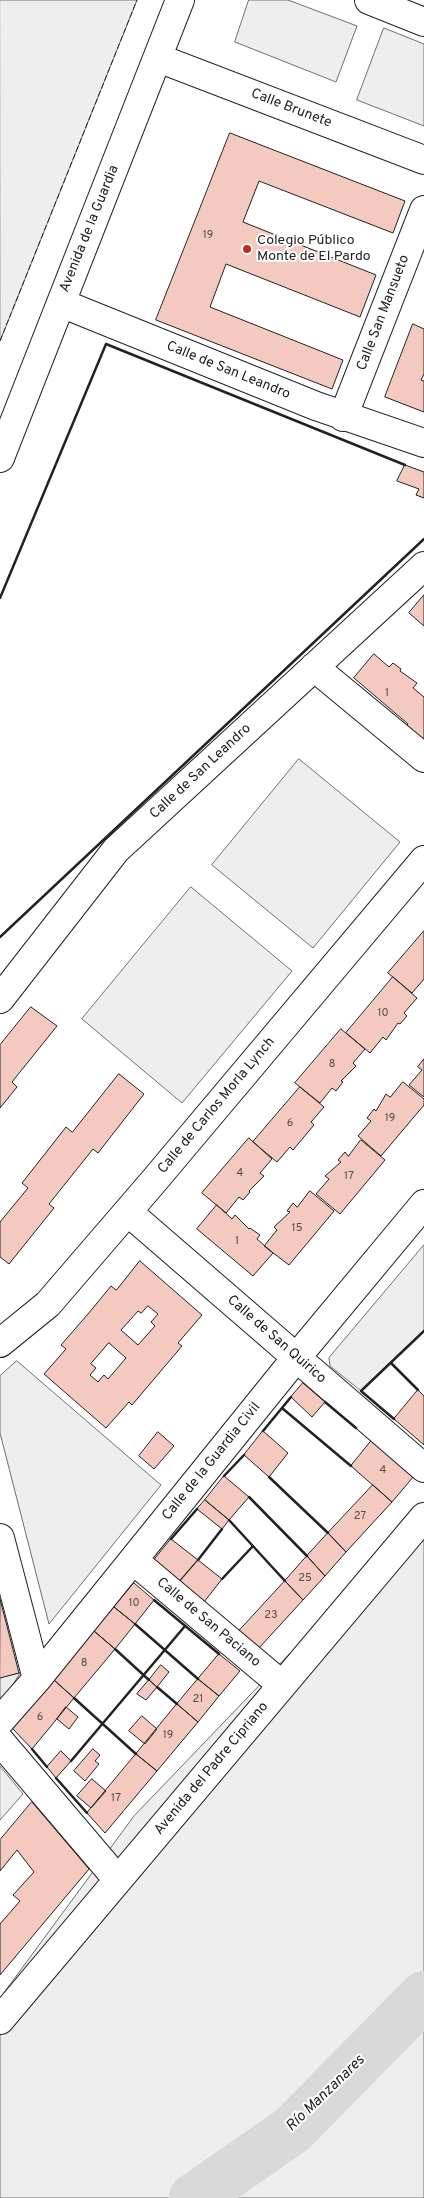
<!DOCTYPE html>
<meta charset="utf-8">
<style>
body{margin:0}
canvas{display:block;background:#fff}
</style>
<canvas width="424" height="2198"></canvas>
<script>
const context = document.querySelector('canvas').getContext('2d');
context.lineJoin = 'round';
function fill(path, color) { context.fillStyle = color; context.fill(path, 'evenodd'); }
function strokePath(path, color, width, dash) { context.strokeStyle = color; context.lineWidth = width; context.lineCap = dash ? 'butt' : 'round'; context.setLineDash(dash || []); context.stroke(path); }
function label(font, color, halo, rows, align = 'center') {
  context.font = font + ' Overpass,sans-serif'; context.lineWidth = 4; context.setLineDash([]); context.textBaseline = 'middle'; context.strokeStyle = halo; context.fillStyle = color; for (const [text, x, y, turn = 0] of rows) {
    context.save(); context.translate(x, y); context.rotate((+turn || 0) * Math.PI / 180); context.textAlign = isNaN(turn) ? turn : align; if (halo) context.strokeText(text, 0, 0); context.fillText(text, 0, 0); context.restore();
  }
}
const green = new Path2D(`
 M0,0h137l-137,341z
 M249,0h39l69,26 -21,56 -101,-40z
 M384,28l40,16v82l-67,-26z
 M299,759l101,83 -87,106 -101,-83z
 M191,887l101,84 -110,132 -100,-84z
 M424,1245v86l-63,60 -31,-25 -1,-8z
 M17,1361l144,124 -112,139 -49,-191v-57z
 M424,1514v684h-424v-200l134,-182z
 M0,1766l23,28 -23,26z`);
const parking = new Path2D(`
 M20,1673l-20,33v-28z`);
const river = new Path2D(`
 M194,2198l98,-68 132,-134`);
const building = new Path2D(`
 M230,133l175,68 -12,32 -134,-52 -16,41 133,53 -16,42 -134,-53 -16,43 133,53 -11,29 -176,-69z
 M413,324l11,5v45l-3,6 3,1v31l-39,-15z
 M405,465l19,7v26l-8,-3 3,-6 -22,-8z
 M424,595v31l-15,-13z
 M374,654l15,13 4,-4 8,6 -1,2 17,12 -4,5 11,9v48l-19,-16 3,-5 -54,-46z
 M424,931v48l-12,14 -24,-20z
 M393,977l24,21 -13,15 3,3 -7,8 -2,-1 -12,17 -3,-3 -13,16 -24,-20z
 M31,1007l26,19 -45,56 5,5 -17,21v-63z
 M341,1029l24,20 -12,14 3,3 -15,15 2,1 -7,9 -4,-3 -12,15 -25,-20z
 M424,1059v38l-15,-12 13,-15 -4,-3z
 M119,1074l25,20 -46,59 -5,-4 -44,55 5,4 -45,56 -9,-7v-35l28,-34 -6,-5 44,-56 6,5z
 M403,1082l21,17v6l-43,51 -23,-20 13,-15 -4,-3 7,-9 2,2 10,-17 4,3z
 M300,1087l24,20 -13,15 3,3 -21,25 -3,-3 -13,15 -24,-20z
 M249,1138l23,21 -12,14 4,3 -15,15 1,1 -7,8 -4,-3 -13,16 -24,-20z
 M361,1140l24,20 -45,54 -24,-20 13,-15 -4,-3 16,-14 -3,-2 7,-8 3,4z
 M310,1191l24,20 -45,54 -25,-19 13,-16 -3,-3 16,-15 -3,-1 6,-8 4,4z
 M217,1205l15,14 3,-4 14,14 1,-1 10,7 -3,4 16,14 -20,23 -56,-47z
 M140,1261l62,54 -24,28 4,3 -50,59 -3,-3 -23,26 -62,-54 22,-25 -5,-4 27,-31 23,-28 5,4zM148,1306l10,8 -7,8 4,4 -17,19 -17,-15 17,-19 3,2zM109,1343l17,15 -18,21 -4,-4 -6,7 -8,-7 6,-7 -5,-4z
 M303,1383l22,19 -13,15 -21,-20z
 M418,1390l6,6v49l-30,-26z
 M263,1431l25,22 -19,24 -25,-22z
 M158,1432l16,14 -20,23 -15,-13z
 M372,1440l42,36 -22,26 -41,-36z
 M224,1476l25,21 -20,23 -24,-20z
 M373,1485l19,17 -46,50 -18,-19z
 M205,1500l24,20 -7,9 -25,-20z
 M328,1533l18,19 -21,24 -18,-20z
 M171,1539l27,21 -19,22 -25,-22z
 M307,1556l18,20 -22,24 -18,-19z
 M198,1560l24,19 -18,23 -25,-20z
 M285,1581l18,19 -44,48 -20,-17z
 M134,1583l20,17 -19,24 -21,-17z
 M0,1599l19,74 -19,5z
 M114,1607l21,17 -20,25 -21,-18z
 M94,1631l21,18 -41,49 -20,-18z
 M219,1654l21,17 -21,25 -21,-17z
 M161,1665l8,7 -12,15 -8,-7z
 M198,1679l21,17 -21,26 -21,-18z
 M54,1680l20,18 -42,51 -19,-20z
 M149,1680l8,7 -11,13 -9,-6z
 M177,1704l21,18 -41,49 -21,-17z
 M66,1707l12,10 -9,12 -12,-10z
 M142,1716l15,13 -12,15 -16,-13z
 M93,1749l7,6 -5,6 4,3 -14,17 -11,-10z
 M61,1751l10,10 -15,17 -9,-11z
 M136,1754l21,17 -52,62 -18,-20z
 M92,1779l14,12 -15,17 -14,-12z
 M32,1802l57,67 -89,106v-51l20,-23 -7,-6 21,-23 -17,-22 -17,21v-31z`);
const minor = new Path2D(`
 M369,0l55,22
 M158,58l266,102
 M61,303l255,103 108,37
 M343,417l81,-207
 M0,458l180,-458
 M314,667l110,91
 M0,999l116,-149 308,-284
 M128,1212l296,256
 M0,1343l48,-39 105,-122 271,-322
 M0,1538l37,141
 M133,1560l149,125
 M0,1721l37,-42 259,-321 128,-154
 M0,1741l118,139
 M0,2020l424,-503`);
const fence = new Path2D(`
 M0,341l137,-341`);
const wall = new Path2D(`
 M0,598l106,-254 299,121
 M0,937l424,-398
 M391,1363l27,27
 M325,1402l31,26
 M282,1408l69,58
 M394,1419l-33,-28 63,-60
 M263,1431l28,-34
 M224,1476l20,-21
 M269,1477l59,56
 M249,1497l58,59
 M229,1520l56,61
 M171,1539l26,-30
 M198,1560l24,-31
 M222,1579l31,-33
 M154,1600l65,54
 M135,1624l63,55
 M115,1649l34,31
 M157,1687l20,17
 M74,1698l62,56
 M32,1749l15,18
 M71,1761l114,-135
 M56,1778l31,35`);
const markers = [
 [247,249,5,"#c62828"]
];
const numberNames = [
 ["19",208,236],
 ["1",387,694],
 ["10",383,1014],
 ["8",332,1065],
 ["19",390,1119],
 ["6",290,1124],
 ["4",240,1174],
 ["17",349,1177],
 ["15",297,1229],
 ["1",237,1242],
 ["4",383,1471],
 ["27",360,1517],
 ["25",305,1579],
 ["10",134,1604],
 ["23",271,1616],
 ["8",84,1664],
 ["21",198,1700],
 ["6",40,1718],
 ["19",168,1736],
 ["17",116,1799]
];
const streetNames = [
 ["Calle Brunete",291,109,21],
 ["Avenida de la Guardia",90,229,-68],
 ["Calle San Mansueto",384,313,-69],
 ["Calle de San Leandro",228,371,22],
 ["Calle de San Leandro",201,772,-43],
 ["Calle de Carlos Morla Lynch",217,1106,-50],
 ["Calle de San Quirico",276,1340,41],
 ["Calle de la Guardia Civil",212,1462,-51],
 ["Calle de San Paciano",208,1623,40],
 ["Avenida del Padre Cipriano",212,1769,-50]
];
const poiNames = [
 ["Colegio Público",257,241],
 ["Monte de El Pardo",257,257]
];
const waterNames = [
 ["Río Manzanares",326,2094,-44]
];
fill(green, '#eee');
strokePath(green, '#6f6f6f', 1);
fill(parking, '#ededed');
strokePath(parking, '#6f6f6f', 1);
strokePath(river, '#d9d9d9', 50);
fill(building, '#f3c9c0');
strokePath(building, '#222', 1);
strokePath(minor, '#222', 30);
strokePath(minor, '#fff', 28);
strokePath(fence, '#222', 1, [6, 2.5]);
strokePath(wall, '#222', 2.5);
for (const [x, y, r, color] of markers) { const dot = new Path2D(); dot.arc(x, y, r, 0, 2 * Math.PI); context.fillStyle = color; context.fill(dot); strokePath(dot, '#fff', 2); }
label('11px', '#564c4a', null, numberNames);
label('14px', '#222', '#fff', streetNames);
label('14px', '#222', '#fff', poiNames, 'left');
label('italic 15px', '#222', '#fff', waterNames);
</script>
